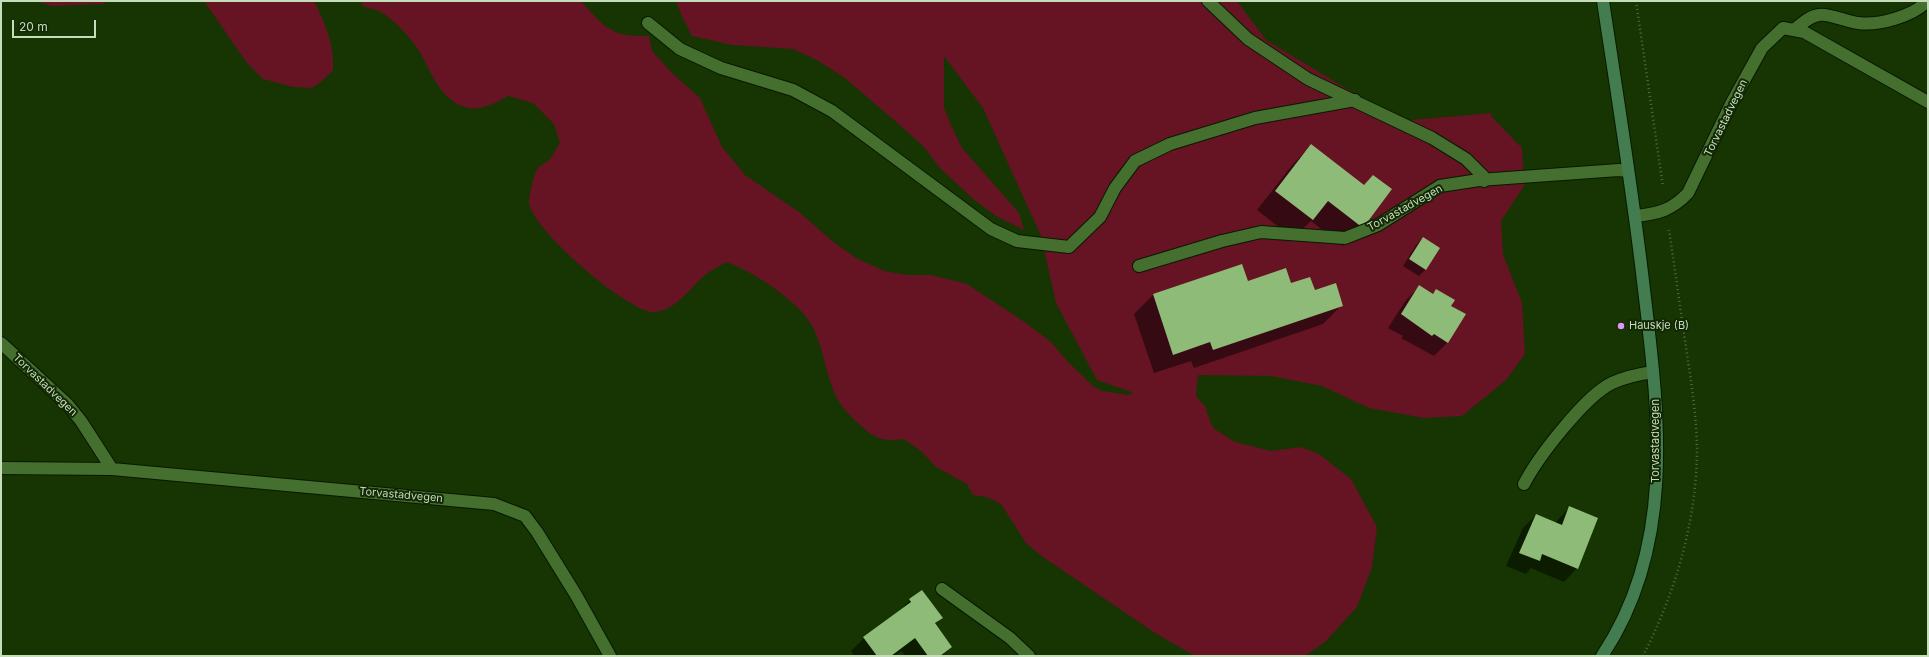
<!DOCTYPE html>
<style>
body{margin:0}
#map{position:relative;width:1929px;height:657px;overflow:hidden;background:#163502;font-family:Inter,sans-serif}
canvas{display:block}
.frame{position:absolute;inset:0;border:2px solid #c6ddbb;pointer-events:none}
.scale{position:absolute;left:12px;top:20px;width:84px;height:18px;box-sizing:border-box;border:2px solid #c6ddbb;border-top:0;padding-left:5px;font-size:12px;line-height:14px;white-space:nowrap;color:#c6ddbb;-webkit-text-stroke:3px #132906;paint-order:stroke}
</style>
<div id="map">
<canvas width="1929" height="657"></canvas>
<div class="frame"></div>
<div class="scale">20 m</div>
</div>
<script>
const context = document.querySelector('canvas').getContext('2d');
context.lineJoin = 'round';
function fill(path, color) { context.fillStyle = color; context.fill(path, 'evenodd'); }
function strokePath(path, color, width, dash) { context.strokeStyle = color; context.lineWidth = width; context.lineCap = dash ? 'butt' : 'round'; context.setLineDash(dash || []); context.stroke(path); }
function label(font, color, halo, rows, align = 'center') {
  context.font = font + ' Inter,sans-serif'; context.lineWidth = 4; context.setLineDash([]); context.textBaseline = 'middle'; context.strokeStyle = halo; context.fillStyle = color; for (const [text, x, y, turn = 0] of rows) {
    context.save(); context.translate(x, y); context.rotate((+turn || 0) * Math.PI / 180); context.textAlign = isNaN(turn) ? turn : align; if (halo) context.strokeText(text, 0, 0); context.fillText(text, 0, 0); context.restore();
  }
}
const green = new Path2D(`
 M35,1h71l-3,3 -51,2z
 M204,1h110c11,21 21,46 19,69l-11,11 -10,7 -19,-1 -30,-8 -16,-16z
 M360,1h221c24,27 30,36 68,35l3,15 19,21 29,26 22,49 23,28 54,37 32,28 25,18 28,13 23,4h24l36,9 56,37 27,20 18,21 26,25 9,4 25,4 6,-2 -37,-13 -41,-77 -15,-67 -58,-128 -39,-52v51l6,16 12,25 57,65 5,17 -28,-14 -24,-18 -32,-30 -16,-21 -30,-27 -49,-42 -28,-18 -24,-11 -61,-4 -40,-9 -11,-22 -5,-13h561l29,39 134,81 92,-8 -1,3 31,32 2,38 -23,35 2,33 19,49 3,51 -19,26 -44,36 -38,2 -55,-10 -47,-22 -51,-10 -73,-1 -2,21 12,14h-2l7,18 22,14 36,9 30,-4 18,7 32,25 26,48 -5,40 -15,40 -32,35 -20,14h-110l-40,-23 -112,-76 -17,-14 -25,-39 -14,-7 -14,-2 -6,-11 -31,-17 -15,-16 -17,-12c-20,3 -29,0 -44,-14 -5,-5 -11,-10 -15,-15 -22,-27 -18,-65 -38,-92 -16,-21 -55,-47 -80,-56 -6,3 -12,6 -18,10 -18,13 -28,35 -53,40 -25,4 -127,-85 -127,-110 0,-7 5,-29 9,-34 3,-3 7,-5 10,-7 5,-4 8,-13 12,-18l-6,-19 -21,-21 -25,-7c-12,7 -29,16 -43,11 -24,-7 -33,-33 -44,-53 -9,-15 -26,-34 -42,-43 -4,-2 -10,-3 -15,-4z`);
const shadow = new Path2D(`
 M1311,146l52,40 10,-10 -11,51 -19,19 -32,-25 -18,17 -36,-28 36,-46z
 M1423,238l3,31 -7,7 -16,-10 13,-21z
 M1247,282l44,2 23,7 28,14 -19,19 -129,44 -3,-7 -37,12 -20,-59 19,-19z
 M1419,287l13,8 4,-5 14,16 14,9 -17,28 -13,13 -33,-18 2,-2 -15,-8 18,-28z
 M1570,507l7,61 -13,14 -33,-14 -5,6 -20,-8 17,-38 13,-13 19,8z
 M910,600l31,18 -6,6 16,23 -9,9h-37l-3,-5 -8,5h-40l-3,-5 13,-13 33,-24z`);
const building = new Path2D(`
 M1311,144l53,41 9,-10 19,14 -29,39 -35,-27 -15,19 -38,-29z
 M1423,237l17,11 -14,22 -17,-11z
 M1242,264l6,17 38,-13 5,15 19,-6 5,13 21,-7 7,23 -130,44 -3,-8 -37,13 -20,-61z
 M1419,285l14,9 3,-5 19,11 -4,6 15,8 -18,29 -14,-9 -2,2 -31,-22z
 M1569,506l29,12 -20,51 -36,-15 -2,7 -21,-8 17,-39 26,11z
 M922,590l21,28 -8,5 17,24 -12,9h-12l-13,-18 -24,18h-14l-14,-19 48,-35 -2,-3z`);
const path = new Path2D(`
 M1636,1l27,186
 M1643,656c32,-63 53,-132 54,-204 0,-35 -6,-70 -11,-105 -6,-39 -11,-78 -17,-117`);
const lane = new Path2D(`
 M1208,1l40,38 60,40 124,59 34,21 17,17 1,5
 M648,23l32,26 41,19 72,22 39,21 159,118 26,12 52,6 31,-30 15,-29 20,-27 35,-17 85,-26 100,-18
 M1795,29c6,-5 15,-13 24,-14 9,-2 29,7 39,8 20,3 56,-7 69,-22
 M1635,216c23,-2 37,-6 53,-23l43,-89 31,-56 21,-20 21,4 124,70
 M1139,266l83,-25 39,-9 84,6 33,-13 62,-39 39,-6 140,-10 9,1
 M1,343l67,62 13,16 31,48
 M1,468l111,1 382,35 31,12 12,16 39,63 34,61
 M1524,484c14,-27 61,-88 88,-101 13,-6 27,-9 41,-11
 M942,589l68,49 19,18`);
const secondary = new Path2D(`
 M1602,656c76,-113 56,-248 41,-375 -11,-94 -26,-187 -40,-280`);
const markers = [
 [1621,326,4,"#db99f6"]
];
const streetNames = [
 ["Torvastadvegen",1726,118,-64],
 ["Torvastadvegen",1405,208,-29],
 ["Torvastadvegen",45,385,44],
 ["Torvastadvegen",1656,441,-90],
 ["Torvastadvegen",401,495,5]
];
const poiNames = [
 ["Hauskje (B)",1629,326]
];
fill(green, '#661323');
fill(shadow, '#0007');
fill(building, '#8ebb78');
strokePath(lane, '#061a00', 14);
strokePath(secondary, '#061a00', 14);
strokePath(path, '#516d40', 2.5, [1, 3]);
strokePath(lane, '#456f2e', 12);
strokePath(secondary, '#437c4e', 12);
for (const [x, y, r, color] of markers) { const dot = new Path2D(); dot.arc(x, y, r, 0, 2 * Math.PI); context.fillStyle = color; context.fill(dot); strokePath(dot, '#132906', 1.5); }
label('11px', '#c6ddbb', '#132906', streetNames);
label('11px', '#c6ddbb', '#132906', poiNames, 'left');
</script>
